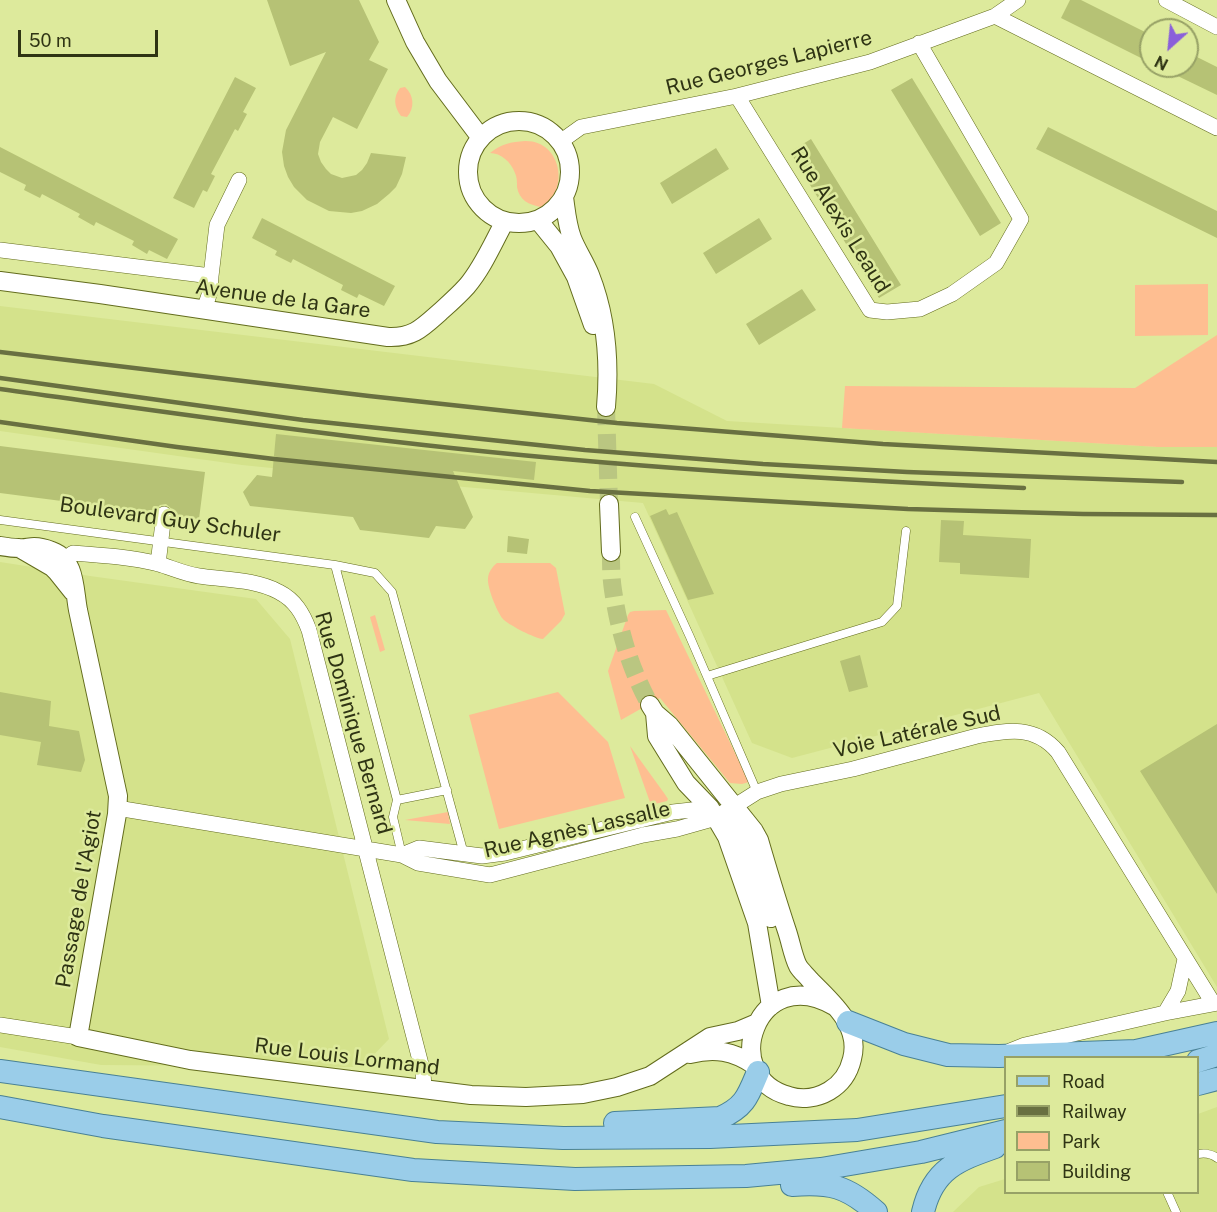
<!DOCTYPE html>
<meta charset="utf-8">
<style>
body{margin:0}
#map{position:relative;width:1217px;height:1212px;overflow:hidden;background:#ddea9c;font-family:"Public Sans",sans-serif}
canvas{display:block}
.legend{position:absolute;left:1004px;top:1056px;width:195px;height:138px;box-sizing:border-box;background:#ddea9c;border:2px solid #97a166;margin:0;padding:8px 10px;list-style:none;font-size:18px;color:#2f3414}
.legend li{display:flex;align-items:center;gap:12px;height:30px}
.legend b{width:30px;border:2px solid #97a166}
.north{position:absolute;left:1139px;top:18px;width:60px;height:60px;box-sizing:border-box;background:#ddea9c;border:2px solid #97a166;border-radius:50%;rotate:207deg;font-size:16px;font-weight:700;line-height:24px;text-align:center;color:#2f3414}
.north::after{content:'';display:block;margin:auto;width:21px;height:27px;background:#8a60da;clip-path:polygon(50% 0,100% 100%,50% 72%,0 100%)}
.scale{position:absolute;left:18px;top:30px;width:140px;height:27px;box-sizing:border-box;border:3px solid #2f3414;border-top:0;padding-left:8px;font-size:18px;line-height:21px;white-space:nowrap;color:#2f3414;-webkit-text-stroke:4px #ddea9c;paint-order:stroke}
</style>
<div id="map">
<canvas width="1217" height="1212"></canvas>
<ul class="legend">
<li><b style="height:8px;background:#9acde9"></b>Road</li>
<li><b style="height:8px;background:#697041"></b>Railway</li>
<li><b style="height:16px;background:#febe91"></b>Park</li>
<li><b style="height:16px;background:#b6c275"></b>Building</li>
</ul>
<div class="north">N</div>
<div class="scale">50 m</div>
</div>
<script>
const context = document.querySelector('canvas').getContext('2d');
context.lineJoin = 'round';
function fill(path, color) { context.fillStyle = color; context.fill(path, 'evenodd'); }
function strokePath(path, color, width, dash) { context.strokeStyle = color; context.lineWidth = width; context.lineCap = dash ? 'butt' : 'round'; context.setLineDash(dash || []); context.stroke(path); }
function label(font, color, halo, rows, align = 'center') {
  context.font = font + ' "Public Sans",sans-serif'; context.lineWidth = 5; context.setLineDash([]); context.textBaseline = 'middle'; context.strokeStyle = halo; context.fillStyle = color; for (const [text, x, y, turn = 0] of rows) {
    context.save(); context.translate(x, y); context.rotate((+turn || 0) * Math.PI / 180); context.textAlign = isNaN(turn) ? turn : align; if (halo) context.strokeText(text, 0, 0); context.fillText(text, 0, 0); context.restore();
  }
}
const built = new Path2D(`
 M0,306l654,78 73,37 431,26h59v540l-178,-294 -247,65 -40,-15 -109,-240 -223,-20 -178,-18 -242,-34z
 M0,562l90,14 166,23 34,40 99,400 -27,28 -261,-2 -101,-18z
 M1217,1107v105h-264l26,-25 26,-8 1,13h192v-78z`);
const green = new Path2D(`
 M405,87c9,8 10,21 2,30l-6,-1c-7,-9 -8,-19 -1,-28z
 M525,141c36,-1 46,50 16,66 -12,-2 -22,-7 -24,-20 0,-5 0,-10 -2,-14 -4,-11 -14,-20 -25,-20 11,-9 21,-11 35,-12z
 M1208,284v51l-73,1v-51z
 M1217,335v112h-59l-316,-19 3,-42 290,2z
 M497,563h53l6,5 9,46 -4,7 -18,18c-9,-1 -32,-13 -39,-19 -6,-5 -17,-33 -16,-41 0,-6 4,-12 9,-16z
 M666,610l83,172 -7,2 -12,-1 -70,-85 -39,22 -13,-49 20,-56 2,-3 4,-1z
 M375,615l10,35 -5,2 -10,-35z
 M558,692l50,50 17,56 -126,31 -30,-114z
 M630,746l34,47 4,6 -1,2 -16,4z
 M448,812l2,12 -45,-4z`);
const building = new Path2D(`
 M267,0h92l20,42 -10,18 19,9 -31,60 -24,-12 -13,25 -2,12 3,8 5,7 5,5 11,4 14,-3 6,-5 5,-7 4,-10 35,4 -4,17 -6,13 -7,7 -12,10 -15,7 -11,2 -22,-2 -22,-11 -13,-13 -6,-10 -4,-11 -2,-14 4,-22 40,-78 -36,14z
 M1070,0h11l70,35v28l-90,-45z
 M1187,52l30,15v28l-60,-29h30z
 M235,77l21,11 -13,24 4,2 -9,17 -3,-2 -24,45 4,2 -8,16 -4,-2 -9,18 -21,-10z
 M912,78l89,145 -21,13 -89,-146z
 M1048,127l169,84v27l-181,-89z
 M811,139l90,146 -22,13 -89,-146z
 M0,147l178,92 -11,20 -18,-9 -2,4 -15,-9 2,-4 -38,-19 -2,4 -16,-9 2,-3 -38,-20 -2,4 -16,-8 2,-5 -26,-13z
 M716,148l13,21 -57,35 -12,-21z
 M262,218l133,68 -11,20 -25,-12 -2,4 -16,-8 2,-5 -50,-26 -2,4 -16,-8 2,-4 -25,-13z
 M759,218l13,21 -56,35 -13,-21z
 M802,289l14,21 -57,35 -13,-21z
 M276,434l260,28 -2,18 -81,-9 20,46 -8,12 -29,-3 -7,12 -69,-8 -7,-13 -103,-11 -7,-14 14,-17 15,2z
 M0,446l205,26 -6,47 -25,-3 -1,-6 -7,-6 -6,1 -4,4 -2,4 -154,-20z
 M666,509l3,6 8,-3 37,82 -26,6 -38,-84z
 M941,520l23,1 -1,14 68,4 -2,39 -69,-4v-11l-21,-1z
 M508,536l21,3 -2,15 -20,-2z
 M860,655l8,32 -19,5 -9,-31z
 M0,692l51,9 -2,25 30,5 6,29 -4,12 -44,-7 4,-23 -41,-7z
 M1217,724v170l-77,-123z`);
const tertiaryTunnel = new Path2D(`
 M606,407l3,97
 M611,552c0,13 0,25 2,38 6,41 17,78 37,115`);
const service = new Path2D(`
 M635,517l55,120 67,155
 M0,520l335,45 40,8 17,19 72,262
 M335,565l62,235 -4,17 9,38
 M707,676l175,-54 15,-16 9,-75
 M397,800l50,-10
 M1198,1154c6,-1 14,0 19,4
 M1167,1192l9,20`);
const minor = new Path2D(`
 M1166,0l51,27
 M995,16l222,112
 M737,96l133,214 17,2 33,-3 32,-15 44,-31 25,-44 -102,-176
 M560,142l21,-15 156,-31 133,-34 125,-46 23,-16
 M0,250l211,26 6,-51 22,-45
 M204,310l6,-18 1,-16
 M65,559l8,-6c28,2 58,4 86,11 13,4 26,10 40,12 26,4 56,3 80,16 16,8 24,22 30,38l114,442 1,17
 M158,564l6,-50
 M117,808l285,47 16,8 72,12 153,-40 34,-6 39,-11 41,-26 24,-8 72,-15 124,-33c31,-6 58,-11 81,16l155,251
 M402,855l17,-7 63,8 23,-3 168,-41 37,-4
 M1165,1013l13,-22 7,-32
 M0,1025l78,12
 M1010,1051l15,-6 140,-32 52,-10`);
const tertiary = new Path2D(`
 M396,0l19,42 23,39 43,57
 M468 172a51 51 0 1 1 102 0a51 51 0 1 1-102 0Z
 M564,197c2,14 3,28 8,41 5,13 13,24 18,37 17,43 20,86 16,132
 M538,220l21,26 17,31 17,48
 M0,281l100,13 288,43c25,1 34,-9 52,-25 10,-9 19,-17 27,-26 16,-19 26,-43 38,-65
 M609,504l2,48
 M0,546c6,1 13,2 19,2 5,1 10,-1 15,-1 6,0 13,2 18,4 24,9 22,38 26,59l40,186 -1,18 -39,223 112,23 281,35 55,2 57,-3 34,-7 33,-11 60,-39 28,-6 19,-8
 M21,549l31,18 5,5 16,20
 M650,705l5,8 14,12 85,106 5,9c9,31 18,61 28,91 4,12 6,25 11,35 3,5 8,9 12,14 21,22 51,45 42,79 -3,13 -11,25 -23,32 -12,7 -27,9 -40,5 -72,-19 -32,-135 45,-90
 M655,713l2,23 29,47 24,25 17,29 30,86 14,83
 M725,813l17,24 29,81
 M690,1054c25,-6 43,-3 64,11`);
const primary = new Path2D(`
 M848,1022l56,22 44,11 51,1 137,-5 81,-18
 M1198,1061l19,-6
 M0,1071l437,61 126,6 147,-1 147,-7 149,-24
 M1198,1084l19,-5
 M0,1107l103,19 310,44 162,9 171,-3 75,-7 100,-17 85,-21
 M615,1123l105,-5c25,-11 28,-22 38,-46
 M792,1185c38,-3 55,1 84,27
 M923,1212c10,-43 35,-52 72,-65l2,-3`);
const rail = new Path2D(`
 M0,352l369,44 248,27 266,21 334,18
 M0,378l303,42 282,30 178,14 144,8 275,10
 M0,389c130,18 259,37 389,52 211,25 423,38 635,47
 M0,422l177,25 97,12 316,32 318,18 175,5 134,1`);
const streetNames = [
 ["Rue Georges Lapierre",769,63,-14],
 ["Rue Alexis Leaud",840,220,58],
 ["Avenue de la Gare",283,299,8],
 ["Boulevard Guy Schuler",170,520,8],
 ["Rue Dominique Bernard",353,723,74],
 ["Voie Latérale Sud",917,732,-13],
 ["Rue Agnès Lassalle",577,830,-13],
 ["Passage de l'Agiot",79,899,-80],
 ["Rue Louis Lormand",347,1057,7]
];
fill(built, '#d4e28b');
fill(green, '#febe91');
fill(building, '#b6c275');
strokePath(tertiaryTunnel, '#bac681', 18, [18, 9]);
strokePath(service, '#636c1d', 9);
strokePath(minor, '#636c1d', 16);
strokePath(tertiary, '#636c1d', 20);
strokePath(primary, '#498195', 24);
strokePath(service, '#fff', 8);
strokePath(minor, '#fff', 15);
strokePath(tertiary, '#fff', 18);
strokePath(primary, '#9acde9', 22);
strokePath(rail, '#697041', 4.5);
label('21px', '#2f3414', '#ddea9c', streetNames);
</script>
